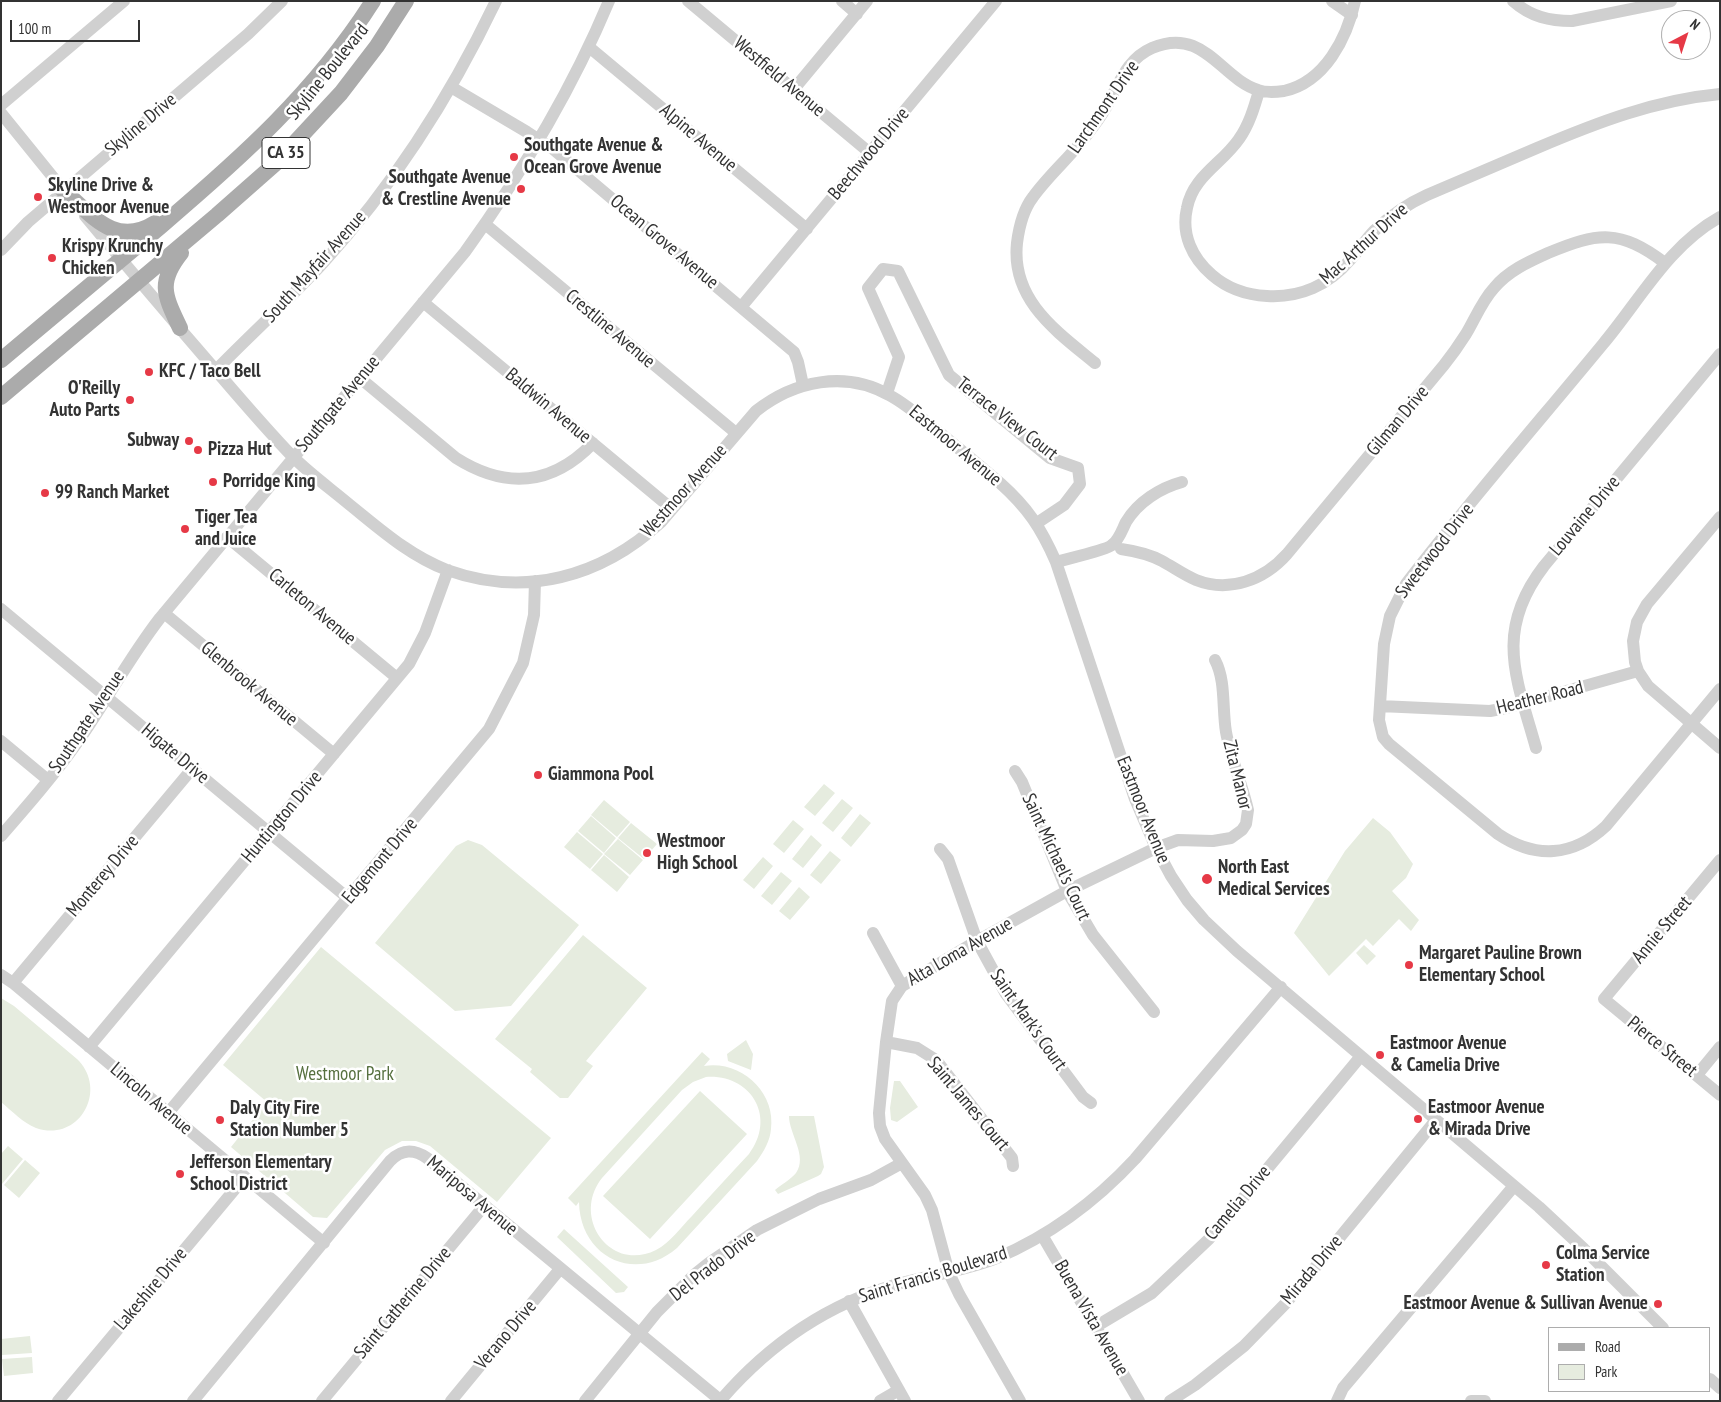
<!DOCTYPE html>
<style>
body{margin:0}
#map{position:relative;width:1721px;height:1402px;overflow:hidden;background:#fff;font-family:"PT Sans Narrow",sans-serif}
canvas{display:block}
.frame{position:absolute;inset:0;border:2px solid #333;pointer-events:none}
.legend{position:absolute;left:1548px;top:1327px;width:162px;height:65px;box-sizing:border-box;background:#fff;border:1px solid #adadad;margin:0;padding:6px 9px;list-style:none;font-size:15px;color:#333}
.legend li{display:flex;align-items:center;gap:10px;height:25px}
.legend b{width:25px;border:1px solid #adadad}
.north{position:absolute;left:1661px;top:10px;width:50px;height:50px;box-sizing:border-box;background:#fff;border:1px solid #adadad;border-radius:50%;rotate:40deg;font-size:14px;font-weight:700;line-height:20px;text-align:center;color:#333}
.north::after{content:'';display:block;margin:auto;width:18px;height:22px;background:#e63946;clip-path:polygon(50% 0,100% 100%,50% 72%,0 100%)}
.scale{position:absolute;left:10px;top:20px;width:130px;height:22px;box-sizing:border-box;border:2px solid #333;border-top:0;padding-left:6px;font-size:15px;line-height:18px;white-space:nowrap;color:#333;-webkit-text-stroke:4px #fff;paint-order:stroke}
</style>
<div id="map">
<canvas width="1721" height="1402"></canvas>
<div class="frame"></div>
<ul class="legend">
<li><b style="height:6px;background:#ababab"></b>Road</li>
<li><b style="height:14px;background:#e6ecdf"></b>Park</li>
</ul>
<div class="north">N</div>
<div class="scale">100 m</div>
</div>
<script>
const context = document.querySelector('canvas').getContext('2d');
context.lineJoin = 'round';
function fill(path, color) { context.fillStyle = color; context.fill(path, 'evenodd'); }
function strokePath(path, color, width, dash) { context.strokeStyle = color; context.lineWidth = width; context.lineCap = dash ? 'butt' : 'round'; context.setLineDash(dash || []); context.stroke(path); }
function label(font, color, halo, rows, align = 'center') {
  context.font = font + ' "PT Sans Narrow",sans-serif'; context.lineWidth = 5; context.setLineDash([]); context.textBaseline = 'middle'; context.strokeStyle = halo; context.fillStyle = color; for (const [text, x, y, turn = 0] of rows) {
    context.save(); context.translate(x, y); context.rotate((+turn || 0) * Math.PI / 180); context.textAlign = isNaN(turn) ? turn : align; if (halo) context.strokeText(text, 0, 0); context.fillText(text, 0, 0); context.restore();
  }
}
const green = new Path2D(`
 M824,784l11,9 -20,23 -11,-9z
 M842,799l11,9 -20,24 -11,-9z
 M604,800l26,22 -13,15 -26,-22z
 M860,814l11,9 -20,24 -10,-9z
 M591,816l25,22 -12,15 -26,-22z
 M1373,818l17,14 23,32 -7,14 -14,13 27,29 -8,11 -12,-12 -26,27 -7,-7 -37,37 -35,-43 51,-82z
 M793,820l11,9 -20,24 -11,-9z
 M631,823l26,21 -13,15 -26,-21z
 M577,832l26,22 -13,15 -26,-22z
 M811,835l11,10 -19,23 -11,-9z
 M618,839l25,21 -13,15 -26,-21z
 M468,840l14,5 97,80 -68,81 -56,5 -80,-68 81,-97z
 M830,851l11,9 -20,24 -11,-9z
 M604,855l25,22 -12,15 -26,-22z
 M763,857l10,9 -19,23 -11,-9z
 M781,872l11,9 -20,24 -11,-9z
 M799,887l11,10 -20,23 -11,-9z
 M583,935l64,53 -61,73 7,5 -25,32h-8l-30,-26 2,-3 -37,-30z
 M1364,945l12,11 -9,9 -11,-12z
 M321,947l230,191 -54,64 -67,-56 -14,-5h-14l-17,9 -58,68 -14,-1 -82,-70 36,-45 -44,-37z
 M1,998l13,8 63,53c32,31 2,84 -41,69 -13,-5 -24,-17 -35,-26z
 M746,1040l7,14 -2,16 -23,-9 -1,-7z
 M702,1052l8,7 -6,7c37,-6 72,26 67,63 -1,12 -7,22 -14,32l-80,87c-42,36 -97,9 -98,-46l-3,4 -8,-8zM706,1077c45,-3 71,40 43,77 -19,20 -38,41 -57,62 -11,11 -22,27 -36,34 -46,23 -85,-33 -54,-72l80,-88 11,-8z
 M894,1081h6l18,26 -21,15 -6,-2 -1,-12z
 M700,1091l47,43 -97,105 -47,-43z
 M789,1116h25l10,51 -3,7 -3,2 -40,18 -3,-4c6,-5 16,-11 21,-17 12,-17 -7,-39 -7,-57z
 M8,1146l15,13 -21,25 -1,-30z
 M25,1160l15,13 -21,25 -15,-13z
 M564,1229l64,58 -4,5 -8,1 -59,-56z
 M30,1336l2,17 -30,2 -1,-16z
 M32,1357l1,16 -29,3 -2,-17z`);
const minor = new Path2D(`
 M688,1l182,152
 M842,1l15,13
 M1332,1l20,14
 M1513,1c18,16 37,20 59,20l99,-20
 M589,47l218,182
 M451,87l76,45 26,17 241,203 4,10 5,23
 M794,89l73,-88
 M1259,91c-5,17 -10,34 -20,48 -17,25 -46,37 -52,69 -6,26 5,50 25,67 16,14 35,20 55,21 33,2 62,-11 83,-36 9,-9 15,-20 24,-29 16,-15 33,-27 53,-36 37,-16 73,-31 110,-47 59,-25 118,-48 183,-54
 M1,105l123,-104
 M1,113l68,84
 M85,216c44,53 89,106 134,158 24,28 48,56 73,82 18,18 39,33 58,49 31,25 60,51 97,65 78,28 154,7 214,-48l95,-111c38,-30 89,-41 133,-16 19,10 35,25 52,39 20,16 40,33 59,49 28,25 41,45 56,79l79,237 21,49 15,28 16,24 17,20 33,31 302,256 45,42 79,79
 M1720,217c-52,29 -80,83 -117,127 -66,80 -134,158 -197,240l-16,32 -6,28 -5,76 4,17 6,7 109,90c37,25 75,23 108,-8l114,-137
 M485,224l251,209
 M1,250l27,-28 220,-188 34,-33
 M423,302l249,207
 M742,306l254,-305
 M1095,363c-39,-32 -84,-63 -78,-120 2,-16 6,-33 16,-46 18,-25 42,-44 59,-69 7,-9 13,-18 18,-28 11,-21 19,-42 42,-52 52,-22 68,30 106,42 8,3 18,2 26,1 41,-9 63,-53 71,-90
 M216,370c35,-36 73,-70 107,-107 70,-77 128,-168 173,-262
 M360,378l96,80c49,31 96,28 137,-15
 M887,393l12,-36 -31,-69 15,-19 15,2 51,104 101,83 28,10 2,16 -16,21 -27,18
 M1720,517l-73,87 -10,18 -4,19 2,21 3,9 10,15 72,62
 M227,537l170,141
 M1121,549c14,2 28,5 41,12 11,6 22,14 34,19 33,13 68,0 91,-26l157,-189c8,-10 15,-20 22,-31 9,-15 16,-33 28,-46 14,-17 34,-26 54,-35 50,-21 72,-24 117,10
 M1056,562c10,-3 51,-12 56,-17 7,-5 10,-15 14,-23 12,-20 34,-34 56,-40
 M1,609l348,290
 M164,613l170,141
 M1380,706l110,5 16,-3 132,-37
 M1,741l47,39
 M1536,748c-20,-71 -42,-117 8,-182l176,-212
 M1015,771l7,11 45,109 26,44 61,77
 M1,836c27,-31 54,-62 78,-96 28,-40 50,-82 81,-122l305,-366c57,-79 106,-160 144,-251
 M940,849l8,10 29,82 29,53 77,103 8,6
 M1720,860l-116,139 116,96
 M873,933l29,53
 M1,975l12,8 311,260
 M13,983l179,-214
 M886,1042l31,6 19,12 76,98 1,8
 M89,1047l320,-383 16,-31 23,-63
 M1697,1075l23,-28
 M168,1113l321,-384 34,-66 11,-48 1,-34
 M1042,1235l97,166
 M849,1301l56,100
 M1095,1327l57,-34 57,-54 152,-183
 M1710,1379l10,9
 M58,1401l187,-224
 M193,1401l197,-240c12,-12 24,-12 37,-3l293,242
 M322,1401l162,-195
 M451,1401l109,-132
 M585,1401l72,-89 37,-37 15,-12 48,-33 62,-31 52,-19 31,-17
 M720,1401c48,-56 107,-97 178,-117 33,-9 67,-13 99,-26 54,-23 99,-57 138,-99l146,-172
 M880,1401l19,-11
 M1020,1401l-61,-107 -10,-21 -17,-63 -7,-15 -40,-56 -5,-13 -1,-13 7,-71 6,-41 10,-15 75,-45 90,-50 89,-43 22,-8 35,1 18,-3 11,-8 4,-6 2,-14c-6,-26 -17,-51 -22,-78 -4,-24 0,-51 -11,-72
 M1170,1401l25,-16 49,-39 42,-43 150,-183
 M1337,1401l6,-13 171,-202
 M1471,1401h14`);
const major = new Path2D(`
 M63,190c29,25 52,58 92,33
 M180,328c-15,-32 -23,-45 1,-75
 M1,360c53,-45 107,-89 160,-134 81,-69 154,-134 212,-225
 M1,397l216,-182 59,-52 65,-70 36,-47 29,-45`);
const markers = [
 [514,157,5,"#e63946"],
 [521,189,5,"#e63946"],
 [38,197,5,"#e63946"],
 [52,258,5,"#e63946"],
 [149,372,5,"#e63946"],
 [130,400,5,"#e63946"],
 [189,441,5,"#e63946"],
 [198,450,5,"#e63946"],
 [213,482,5,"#e63946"],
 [45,493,5,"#e63946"],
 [185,529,5,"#e63946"],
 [538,775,5,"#e63946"],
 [647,853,5,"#e63946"],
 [1207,879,6,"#e63946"],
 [1409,965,5,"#e63946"],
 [1380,1055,5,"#e63946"],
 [1418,1119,5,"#e63946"],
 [220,1120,5,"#e63946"],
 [180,1174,5,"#e63946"],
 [1546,1265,5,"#e63946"],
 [1658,1304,5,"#e63946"]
];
const shields = [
 [286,153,48]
];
const shieldNames = [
 ["CA 35",286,153]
];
const streetNames = [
 ["Skyline Boulevard",328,72,-51],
 ["Westfield Avenue",779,77,40],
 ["Larchmont Drive",1104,107,-55],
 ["Skyline Drive",141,125,-40],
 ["Alpine Avenue",698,138,40],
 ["Beechwood Drive",869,154,-50],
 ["Ocean Grove Avenue",664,242,40],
 ["Mac Arthur Drive",1364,244,-42],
 ["South Mayfair Avenue",315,267,-48],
 ["Crestline Avenue",610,329,40],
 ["Southgate Avenue",338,404,-50],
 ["Baldwin Avenue",548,406,40],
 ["Terrace View Court",1007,419,38],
 ["Gilman Drive",1398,421,-50],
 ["Eastmoor Avenue",955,446,40],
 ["Westmoor Avenue",684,491,-48],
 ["Louvaine Drive",1585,516,-50],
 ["Sweetwood Drive",1435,551,-52],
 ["Carleton Avenue",312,607,40],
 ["Glenbrook Avenue",249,684,40],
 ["Heather Road",1540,698,-14],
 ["Southgate Avenue",87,722,-56],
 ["Higate Drive",175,754,40],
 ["Zita Manor",1237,775,76],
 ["Eastmoor Avenue",1143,810,68],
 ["Huntington Drive",282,817,-50],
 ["Saint Michael's Court",1056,857,65],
 ["Edgemont Drive",380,861,-50],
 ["Monterey Drive",103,876,-50],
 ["Annie Street",1662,930,-50],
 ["Alta Loma Avenue",960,952,-30],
 ["Saint Mark's Court",1028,1020,55],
 ["Pierce Street",1662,1047,39],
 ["Lincoln Avenue",151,1099,40],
 ["Saint James Court",968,1104,50],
 ["Mariposa Avenue",472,1196,40],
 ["Camelia Drive",1238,1203,-50],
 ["Del Prado Drive",713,1266,-38],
 ["Mirada Drive",1312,1270,-50],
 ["Saint Francis Boulevard",933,1275,-17],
 ["Lakeshire Drive",151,1289,-50],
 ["Saint Catherine Drive",403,1303,-50],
 ["Buena Vista Avenue",1091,1318,60],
 ["Verano Drive",506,1335,-50]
];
const poiNames = [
 ["Southgate Avenue &",524,146],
 ["Ocean Grove Avenue",524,168],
 ["Southgate Avenue",511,178,"right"],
 ["& Crestline Avenue",511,200,"right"],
 ["Skyline Drive &",48,186],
 ["Westmoor Avenue",48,208],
 ["Krispy Krunchy",62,247],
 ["Chicken",62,269],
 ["KFC / Taco Bell",159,372],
 ["O'Reilly",120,389,"right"],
 ["Auto Parts",120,411,"right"],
 ["Subway",179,441,"right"],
 ["Pizza Hut",208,450],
 ["Porridge King",223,482],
 ["99 Ranch Market",55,493],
 ["Tiger Tea",195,518],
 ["and Juice",195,540],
 ["Giammona Pool",548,775],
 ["Westmoor",657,842],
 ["High School",657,864],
 ["North East",1218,868],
 ["Medical Services",1218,890],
 ["Margaret Pauline Brown",1419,954],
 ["Elementary School",1419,976],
 ["Eastmoor Avenue",1390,1044],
 ["& Camelia Drive",1390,1066],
 ["Eastmoor Avenue",1428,1108],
 ["& Mirada Drive",1428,1130],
 ["Daly City Fire",230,1109],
 ["Station Number 5",230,1131],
 ["Jefferson Elementary",190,1163],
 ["School District",190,1185],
 ["Colma Service",1556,1254],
 ["Station",1556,1276],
 ["Eastmoor Avenue & Sullivan Avenue",1648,1304,"right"]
];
const parkNames = [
 ["Westmoor Park",345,1075]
];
fill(green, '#e6ecdf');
strokePath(minor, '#d0d0d0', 12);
strokePath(major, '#ababab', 16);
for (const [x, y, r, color] of markers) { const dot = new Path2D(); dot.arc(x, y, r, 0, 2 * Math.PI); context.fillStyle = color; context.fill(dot); strokePath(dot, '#fff', 2); }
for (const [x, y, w] of shields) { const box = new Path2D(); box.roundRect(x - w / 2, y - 15.5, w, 31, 4); context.fillStyle = '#fff'; context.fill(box); strokePath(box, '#333', 1); }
label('bold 18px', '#333', null, shieldNames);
label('19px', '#333', '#fff', streetNames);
label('bold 19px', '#333', '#fff', poiNames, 'left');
label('19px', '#56703f', '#fff', parkNames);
</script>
